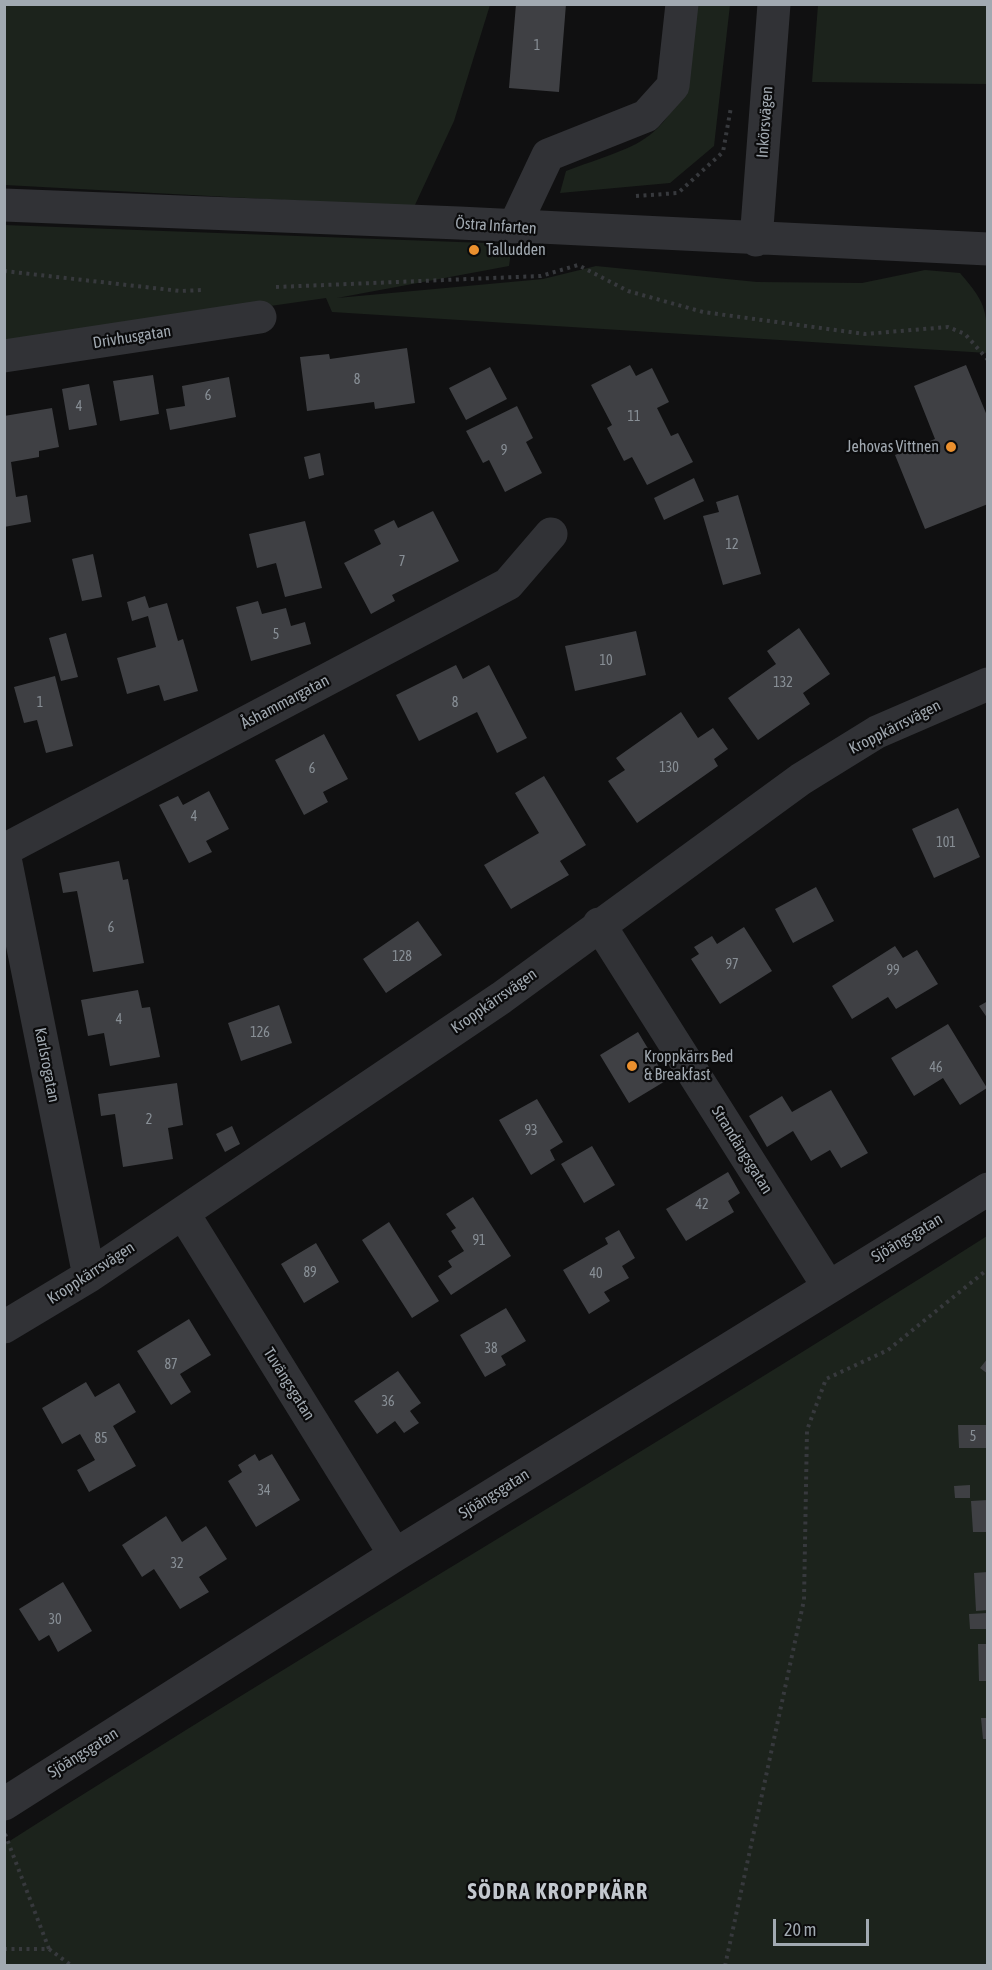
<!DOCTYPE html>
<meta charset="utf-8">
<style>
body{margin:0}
#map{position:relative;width:992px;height:1970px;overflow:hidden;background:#101011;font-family:"Asap Condensed",sans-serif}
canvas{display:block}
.frame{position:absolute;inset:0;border:6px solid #a1a9b1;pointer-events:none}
.scale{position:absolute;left:773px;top:1919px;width:96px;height:27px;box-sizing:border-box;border:3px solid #a1a9b1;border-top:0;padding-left:8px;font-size:18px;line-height:21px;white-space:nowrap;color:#a1a9b1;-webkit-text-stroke:4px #0b0b0c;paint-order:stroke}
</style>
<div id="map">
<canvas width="992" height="1970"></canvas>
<div class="frame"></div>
<div class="scale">20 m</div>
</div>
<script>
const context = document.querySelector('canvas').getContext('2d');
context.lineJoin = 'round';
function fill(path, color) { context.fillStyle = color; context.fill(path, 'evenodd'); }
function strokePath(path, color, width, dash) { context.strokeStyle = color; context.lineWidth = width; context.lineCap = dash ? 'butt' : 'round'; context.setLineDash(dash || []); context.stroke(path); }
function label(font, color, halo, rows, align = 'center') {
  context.font = font + ' "Asap Condensed",sans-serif'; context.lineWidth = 4.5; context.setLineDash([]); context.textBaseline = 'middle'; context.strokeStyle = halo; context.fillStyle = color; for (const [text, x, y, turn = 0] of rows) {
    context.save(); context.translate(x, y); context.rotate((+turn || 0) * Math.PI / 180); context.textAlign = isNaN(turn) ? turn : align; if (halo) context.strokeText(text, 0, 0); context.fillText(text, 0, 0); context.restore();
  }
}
const green = new Path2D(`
 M4,5h486l-36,116 -40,86 -409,-22z
 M691,5h39l-16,141 -44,37 -110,10 6,-22c23,-9 48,-16 70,-27 54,-29 50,-85 55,-139z
 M818,5h169v79l-175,-2z
 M4,225l508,19 -3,22 -172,32 206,-19 53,-13 161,16 105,1 63,-13 35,3c28,32 27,39 27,80l-655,-41 -6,-14 -321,46z
 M987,1236v729l-982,1v-122c324,-207 657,-401 982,-608z`);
const building = new Path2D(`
 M516,4h50l-7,88 -50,-4z
 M407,348l8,55 -40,6 -1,-7 -67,9 -7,-54 29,-3 1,5z
 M630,365l6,11 16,-8 17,34 -12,6 14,28 7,-3 15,29 -46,23 -15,-28 -8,4 -17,-33 5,-3 -21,-40z
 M966,365l22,53v86l-63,25 -30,-74 40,-16 -21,-53z
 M490,367l17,32 -41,21 -17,-32z
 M153,375l6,39 -39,7 -7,-40z
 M229,377l7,40 -66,13 -4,-21 19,-3 -3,-20z
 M89,384l8,41 -28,5 -7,-41z
 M517,406l16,32 -7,4 16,31 -37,19 -16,-32 -6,3 -17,-32z
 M52,408l7,39 -20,4v6l-28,5 5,35 11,-2 4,27 -27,5v-111z
 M320,453l4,22 -15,4 -5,-22z
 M694,478l10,23 -40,19 -10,-22z
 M738,495l23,79 -38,11 -20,-69 16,-4 -3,-10z
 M433,511l26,50 -67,34 3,6 -24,13 -27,-51 37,-19 -7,-14 20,-10 4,8z
 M305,521l17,67 -37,9 -9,-34 -19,5 -8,-34z
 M93,554l9,43 -20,4 -10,-42z
 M145,596l4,12 18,-5 11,38 5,-2 15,52 -34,10 -5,-16 -32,9 -10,-36 39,-11 -8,-31 -16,5 -5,-19z
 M258,601l4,13 24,-6 5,18 14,-4 6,22 -60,17 -15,-54z
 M799,628l31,46 -27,19 7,11 -52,36 -30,-42 48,-34 -9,-13z
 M636,631l10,44 -71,16 -10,-45z
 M66,633l12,44 -17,4 -12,-43z
 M456,665l7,14 26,-14 38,73 -30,15 -20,-41 -58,29 -23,-46z
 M55,676l18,70 -27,7 -9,-33 -13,3 -10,-36z
 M681,712l17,26 15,-10 15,21 -14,10 4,7 -81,57 -29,-42 17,-11 -9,-12z
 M324,734l24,45 -25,13 5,10 -24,13 -29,-55z
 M544,776l42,69 -26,16 9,14 -58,34 -27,-44 55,-32 -24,-40z
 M209,791l20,38 -23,12 6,11 -23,11 -30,-58 19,-9 5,9z
 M958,808l22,49 -46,21 -22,-49z
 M119,861l4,19 5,-1 16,84 -51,9 -16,-81 -14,2 -4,-20z
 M816,887l18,34 -41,22 -18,-34z
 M418,921l24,34 -56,38 -23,-34z
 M744,927l28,44 -52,33 -29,-45 8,-5 -5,-7 18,-11 5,8z
 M895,946l8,12 14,-8 21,34 -42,25 -8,-12 -36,22 -20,-33z
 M138,990l4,18 8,-1 10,50 -50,9 -6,-33 -16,3 -7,-36z
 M988,1001v18l-9,-13z
 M279,1005l13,38 -51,18 -13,-38z
 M948,1024l39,64 -27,17 -17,-27 -29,18 -23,-38z
 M638,1032l29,48 -38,23 -29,-48z
 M177,1083l6,42 -15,3 5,31 -50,8 -8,-53 -14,2 -3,-22z
 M831,1090l37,63 -27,15 -11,-18 -19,11 -18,-30 -26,16 -18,-31 33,-20 10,16z
 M537,1099l26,43 -13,8 5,10 -24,15 -32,-55z
 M232,1126l8,18 -15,8 -9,-18z
 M592,1146l23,39 -31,18 -23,-39z
 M728,1172l12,21 -12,8 6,11 -48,29 -20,-32z
 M473,1197l38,59 -60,39 -13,-19 14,-9 -4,-6 16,-10 -13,-20 5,-3 -10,-14z
 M389,1222l50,79 -27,17 -50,-78z
 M619,1230l16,28 -13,8 7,12 -25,14 6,9 -21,13 -26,-44 45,-26 -3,-6z
 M316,1243l23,39 -35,21 -23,-39z
 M506,1308l20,33 -25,15 5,9 -21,12 -25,-42z
 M189,1319l22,36 -31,19 11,18 -20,13 -34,-54z
 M988,1358v16l-8,-6z
 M398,1371l23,32 -11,8 9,12 -15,10 -9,-12 -18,13 -23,-33z
 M86,1382l9,15 24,-14 17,29 -23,14 23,40 -47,26 -12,-22 18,-10 -15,-26 -18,10 -20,-36z
 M958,1425h30v23h-29z
 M255,1454l4,7 13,-7 28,46 -44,27 -28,-46 14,-9 -4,-7z
 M970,1485v13h-15l-1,-12z
 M988,1500v32h-15l-2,-31z
 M166,1516l16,26 24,-16 21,33 -28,18 10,15 -29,17 -26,-40 -12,8 -20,-32z
 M988,1572v38l-12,1 -2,-38z
 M63,1582l29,49 -34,21 -9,-17 -10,6 -20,-32z
 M988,1613v16h-18l-1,-15z
 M978,1644h10v37h-9z
 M981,1718h7v21h-5z`);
const path = new Path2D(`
 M636,196l42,-3 45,-41 8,-45
 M4,271l176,20 23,-1
 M276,287l265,-11 37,-11 50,26 75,21 162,22 83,-7 17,7 23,26
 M5,1834l44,115
 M4,1949h45l23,17
 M725,1966l79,-366 3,-170 19,-51 62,-29 100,-81`);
const minor = new Path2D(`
 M4,205l455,18 529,26
 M514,227l34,-72 98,-39 27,-30 9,-82
 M756,240l18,-236
 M4,356l256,-39
 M4,850l504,-266 43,-50
 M4,853l85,423
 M599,924l229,362
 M183,1213l212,342
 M4,1327l85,-51 412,-278 300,-219 76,-47 111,-48
 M4,1804l391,-249 593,-366`);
const markers = [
 [474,250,6,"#eb902e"],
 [951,447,6,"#eb902e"],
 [632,1066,6,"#eb902e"]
];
const numberNames = [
 ["1",537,46],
 ["8",357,380],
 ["6",208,396],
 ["4",79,407],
 ["11",634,417],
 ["9",504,451],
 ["12",732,545],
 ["7",402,562],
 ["5",276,635],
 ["10",606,661],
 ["132",783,683],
 ["1",40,703],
 ["8",455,703],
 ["130",669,768],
 ["6",312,769],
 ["4",194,817],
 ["101",946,843],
 ["6",111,928],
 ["128",402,957],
 ["97",732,965],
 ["99",893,971],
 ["4",119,1020],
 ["126",260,1033],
 ["46",936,1068],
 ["2",149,1120],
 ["93",531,1131],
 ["42",702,1205],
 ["91",479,1241],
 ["89",310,1273],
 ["40",596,1274],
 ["38",491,1349],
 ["87",171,1365],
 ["36",388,1402],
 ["5",973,1437],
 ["85",101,1439],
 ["34",264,1491],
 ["32",177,1564],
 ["30",55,1620]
];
const streetNames = [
 ["Inkörsvägen",765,122,-86],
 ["Östra Infarten",496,226,4],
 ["Drivhusgatan",132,337,-9],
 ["Åshammargatan",285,702,-28],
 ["Kroppkärrsvägen",895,727,-27],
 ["Kroppkärrsvägen",494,1001,-35],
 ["Karlsrogatan",47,1065,79],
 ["Strandängsgatan",742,1150,58],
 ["Sjöängsgatan",907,1238,-31],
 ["Kroppkärrsvägen",91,1273,-33],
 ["Tuvängsgatan",289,1384,58],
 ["Sjöängsgatan",494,1494,-32],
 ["Sjöängsgatan",83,1753,-32]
];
const poiNames = [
 ["Talludden",486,250],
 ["Jehovas Vittnen",939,447,"right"],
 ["Kroppkärrs Bed",644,1057],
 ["& Breakfast",644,1075]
];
const districtNames = [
 ["SÖDRA KROPPKÄRR",558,1892]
];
fill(green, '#1c231c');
fill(building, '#3f4044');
strokePath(path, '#37393d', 4, [3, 4.5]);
strokePath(minor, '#313236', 33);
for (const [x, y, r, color] of markers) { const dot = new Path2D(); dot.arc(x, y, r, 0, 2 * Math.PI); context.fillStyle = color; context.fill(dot); strokePath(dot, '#0b0b0c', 2); }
label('14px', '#888f96', null, numberNames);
label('16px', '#a1a9b1', '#0b0b0c', streetNames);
label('16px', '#a1a9b1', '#0b0b0c', poiNames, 'left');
context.letterSpacing = '1.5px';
label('bold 22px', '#c2c7ce', '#0b0b0c', districtNames);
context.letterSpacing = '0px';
</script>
